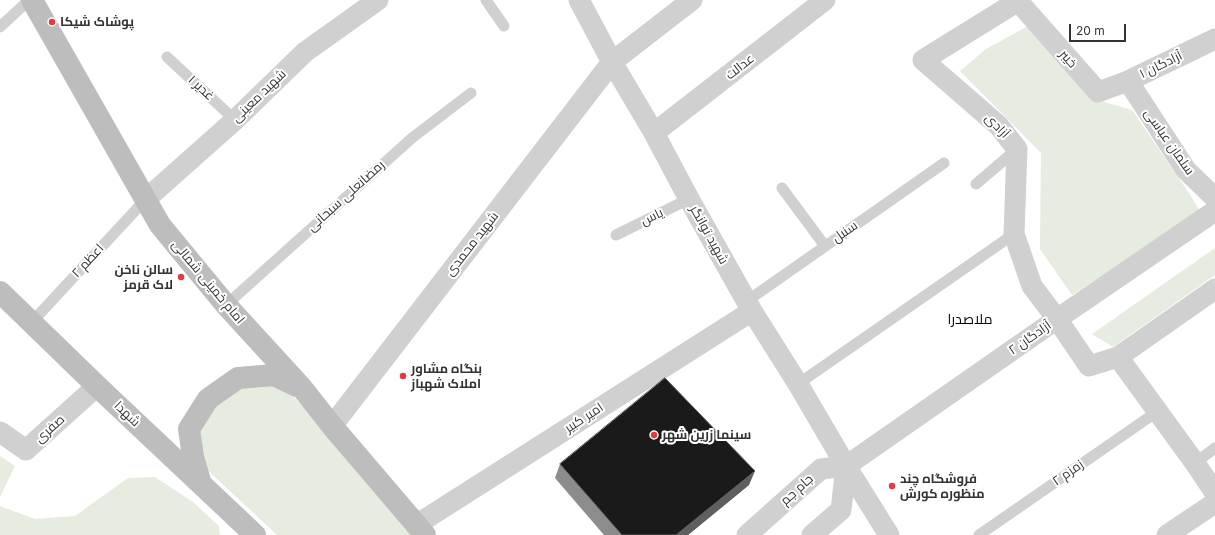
<!DOCTYPE html>
<meta charset="utf-8">
<style>
body{margin:0}
#map{position:relative;width:1215px;height:535px;overflow:hidden;background:#fff;font-family:Inter,sans-serif}
canvas{display:block}
.scale{position:absolute;left:1069px;top:24px;width:57px;height:18px;box-sizing:border-box;border:2px solid #333;border-top:0;padding-left:5px;font-size:12px;line-height:14px;white-space:nowrap;color:#333;-webkit-text-stroke:3px #fff;paint-order:stroke}
</style>
<div id="map">
<canvas width="1215" height="535"></canvas>
<div class="scale">20 m</div>
</div>
<script>
const context = document.querySelector('canvas').getContext('2d');
context.lineJoin = 'round';
function fill(path, color) { context.fillStyle = color; context.fill(path, 'evenodd'); }
function strokePath(path, color, width, dash) { context.strokeStyle = color; context.lineWidth = width; context.lineCap = dash ? 'butt' : 'round'; context.setLineDash(dash || []); context.stroke(path); }
function label(font, color, halo, rows, align = 'center') {
  context.font = font + ' Inter,Cairo,sans-serif'; context.lineWidth = 4; context.setLineDash([]); context.textBaseline = 'middle'; context.strokeStyle = halo; context.fillStyle = color; for (const [text, x, y, turn = 0] of rows) {
    context.save(); context.translate(x, y); context.rotate((+turn || 0) * Math.PI / 180); context.textAlign = isNaN(turn) ? turn : align; if (halo) context.strokeText(text, 0, 0); context.fillText(text, 0, 0); context.restore();
  }
}
const green = new Path2D(`
 M1030,25l61,73 41,12 57,83 12,20 -129,82 -32,-46 1,-96 -81,-82 26,-22z
 M1215,248v27l-102,72 -21,-13z
 M240,384l40,2 13,10 36,40 86,99h-138l-77,-72 -4,-32 17,-27z
 M0,456l15,10 -15,31z
 M155,477l38,25 26,24 1,9h-220v-29l35,13 40,-3 53,-38z`);
const service = new Path2D(`
 M486,0l18,26
 M0,27l29,-27
 M167,57l68,63
 M976,184l41,-35
 M782,188l43,58
 M616,235l73,-36
 M747,301l197,-138
 M226,305l186,-167 59,-45
 M32,322l113,-122
 M798,384l216,-150
 M1195,463l20,-15
 M979,535l179,-124`);
const minor = new Path2D(`
 M579,0l33,62 42,71 35,66 63,112 46,73 48,82 43,69
 M1017,0l81,92 30,-11 87,-42
 M1018,1l-95,59 76,66 18,23 -3,85 18,52 25,33 32,47 29,-9 97,-68
 M1128,81l58,89 29,28
 M654,133l171,-133
 M145,200l90,-80 70,-68 73,-52
 M1118,357l77,106 20,30
 M332,426l280,-364 80,-62
 M0,432l26,18 71,-64
 M416,525l336,-214
 M747,535l74,-66 25,-3 211,-147 158,-108
 M812,535l29,-25 5,-44
 M1167,535l48,-32`);
const secondary = new Path2D(`
 M32,0l128,225 66,80 76,83 30,38 93,109
 M0,292l97,94 158,149
 M201,484l-8,-27 -4,-28 19,-30 30,-21 36,-3 23,11`);
const wall = new Path2D(`
 M560,464l189,21 -61,50h-84l-49,-57z`);
const shadedWall = new Path2D(`
 M755,471l-6,14 -61,50h-12z`);
const building = new Path2D(`
 M665,378l90,93 -79,64h-54l-62,-71z`);
const markers = [
 [52,22,4,"#e63946"],
 [181,277,4,"#e63946"],
 [403,376,4,"#e63946"],
 [654,435,4,"#e63946"],
 [892,486,4,"#e63946"]
];
const poiNames = [
 ["پوشاک شیکا",60,22],
 ["سالن ناخن",173,270,"right"],
 ["لاک قرمز",173,285,"right"],
 ["بنگاه مشاور",411,369],
 ["املاک شهباز",411,384],
 ["سینما زرین شهر",662,435],
 ["فروشگاه چند",900,479],
 ["منظوره کورش",900,494]
];
const streetNames = [
 ["خیبر",1068,59,49],
 ["آزادگان ۱",1161,65,-26],
 ["عدالت",740,67,-38],
 ["غدیر ۱",201,88,43],
 ["شهید معینی",259,96,-44],
 ["آزادی",997,126,46],
 ["سلمان عباسی",1169,142,55],
 ["رمضانعلی سبحانی",346,196,-42],
 ["یاس",652,217,-26],
 ["سنبل",845,232,-35],
 ["شهید توانگر",709,235,61],
 ["شهید محمدی",472,244,-52],
 ["اعظم ۲",88,261,-47],
 ["امام خمینی شمالی",208,282,50],
 ["آزادگان ۲",1030,338,-35],
 ["شهدا",127,414,44],
 ["امیر کبیر",584,418,-33],
 ["صفری",50,429,-42],
 ["زمزم ۲",1068,473,-35],
 ["جام جم",797,490,-42]
];
const neighbourhoodNames = [
 ["ملاصدرا",970,320]
];
fill(green, '#e6ecdf');
strokePath(service, '#d0d0d0', 11);
strokePath(minor, '#d0d0d0', 21);
strokePath(secondary, '#bdbdbd', 22);
fill(wall, '#8c8c8c');
fill(shadedWall, '#5f5f5f');
fill(building, '#1a1a1a');
strokePath(building, '#5f5f5f', 1);
for (const [x, y, r, color] of markers) { const dot = new Path2D(); dot.arc(x, y, r, 0, 2 * Math.PI); context.fillStyle = color; context.fill(dot); strokePath(dot, '#fff', 1.5); }
label('bold 13px', '#333', '#fff', poiNames, 'left');
label('13px', '#333', '#fff', streetNames);
label('14px', '#000', '#fff', neighbourhoodNames);
</script>
